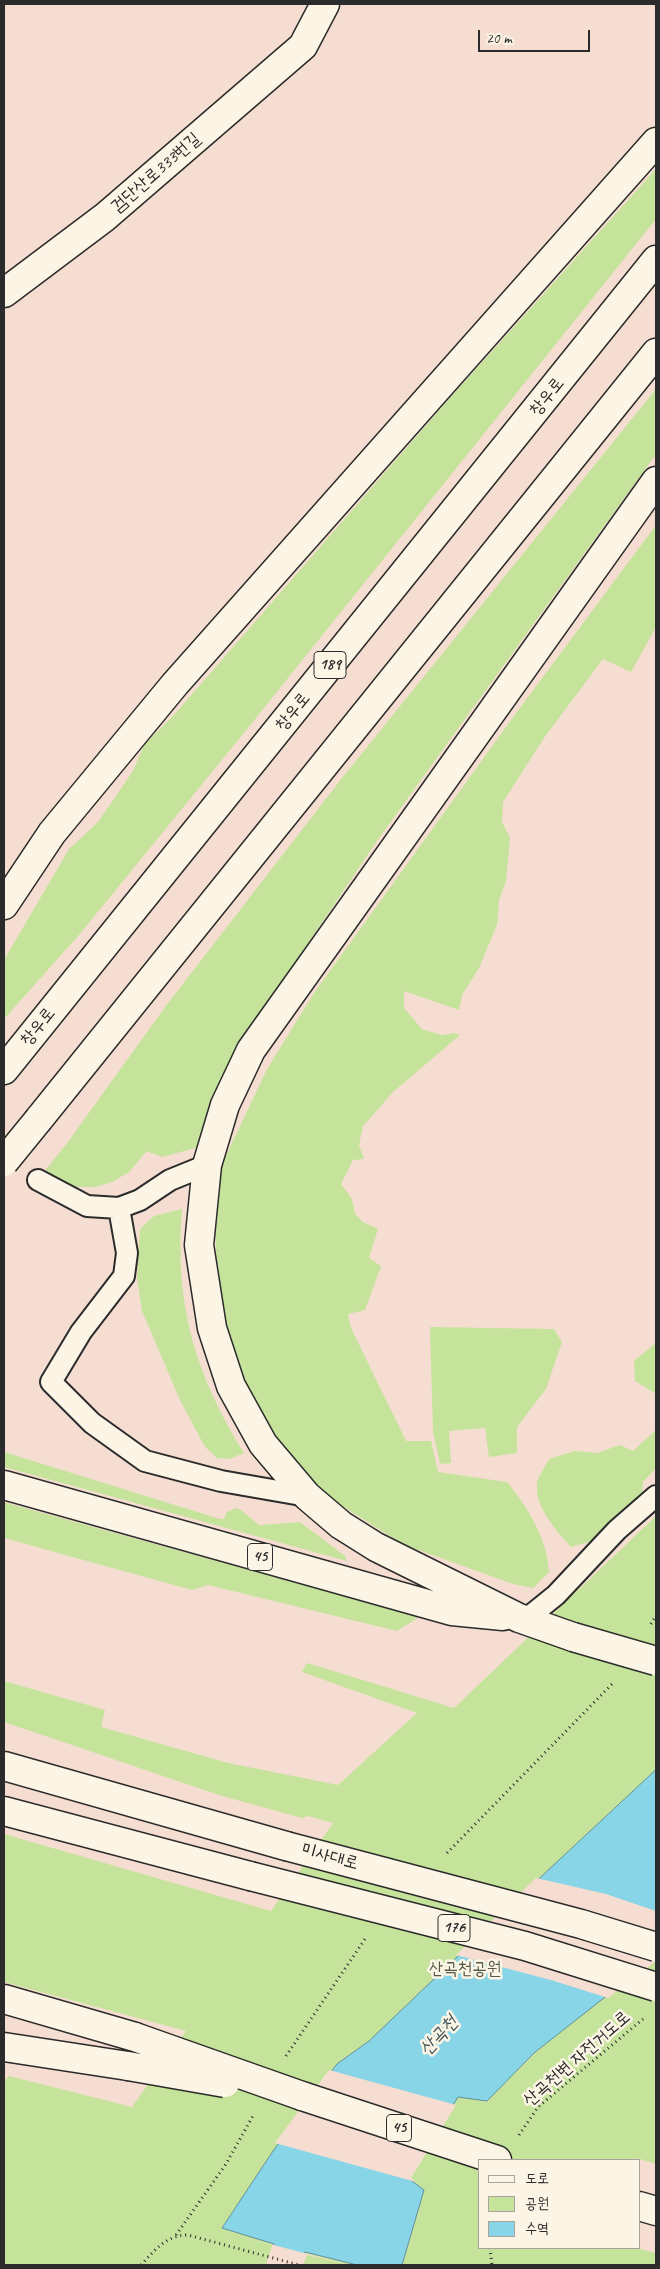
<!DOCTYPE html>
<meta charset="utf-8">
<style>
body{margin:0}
#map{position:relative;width:660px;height:2269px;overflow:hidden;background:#f5ded1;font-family:Caveat,"Poor Story",sans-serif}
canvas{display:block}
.frame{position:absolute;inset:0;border:5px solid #2b2b2b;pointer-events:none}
.legend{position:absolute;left:478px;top:2159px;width:162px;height:90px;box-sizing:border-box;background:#fcf5e5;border:1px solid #a8a49b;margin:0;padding:6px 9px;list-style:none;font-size:15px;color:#2b2b2b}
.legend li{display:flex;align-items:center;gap:10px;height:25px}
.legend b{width:25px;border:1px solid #a8a49b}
.scale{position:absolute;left:478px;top:30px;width:112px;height:22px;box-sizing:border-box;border:2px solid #2b2b2b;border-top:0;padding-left:6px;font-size:15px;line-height:18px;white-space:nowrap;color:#2b2b2b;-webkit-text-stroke:4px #fcf5e5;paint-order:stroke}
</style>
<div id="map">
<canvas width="660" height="2269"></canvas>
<div class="frame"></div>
<ul class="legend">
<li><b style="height:6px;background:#fcf5e5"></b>도로</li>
<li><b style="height:14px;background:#c5e39b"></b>공원</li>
<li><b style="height:14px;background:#88d5e8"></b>수역</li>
</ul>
<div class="scale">20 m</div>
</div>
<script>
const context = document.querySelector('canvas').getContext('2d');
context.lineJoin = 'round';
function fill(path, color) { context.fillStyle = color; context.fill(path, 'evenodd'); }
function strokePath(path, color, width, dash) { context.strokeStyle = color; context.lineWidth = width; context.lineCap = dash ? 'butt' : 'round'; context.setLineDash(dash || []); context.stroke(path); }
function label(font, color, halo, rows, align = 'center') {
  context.font = font + ' Caveat,"Poor Story",sans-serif'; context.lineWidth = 5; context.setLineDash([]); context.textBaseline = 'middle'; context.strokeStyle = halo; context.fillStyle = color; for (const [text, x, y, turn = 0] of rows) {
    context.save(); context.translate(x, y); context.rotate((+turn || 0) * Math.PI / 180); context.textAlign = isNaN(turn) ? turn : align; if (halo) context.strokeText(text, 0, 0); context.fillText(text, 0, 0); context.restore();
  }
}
const green = new Path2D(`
 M656,169v50l-404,504 -173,212 -75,84v-59l65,-111 29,-27 35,-51 11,-26 29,-29 276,-317z
 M656,389v65l-279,387 -142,210 -24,48 -12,48 -37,10 -15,-6 -18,21 -17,10 -17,5h-27l-25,-14 25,-31 97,-135 177,-229z
 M656,525v102l-25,45 -28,-13 -59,79 -41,64 -1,20 8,16 -4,43 -7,19 -2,25 -18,43 -17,27 -3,15 -55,-19v17l18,21 19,6 14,-2 5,2 -67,57 -30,34 -4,19 5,14 -11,1 -12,24 11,15 3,15 8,8 15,7 -9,29 12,8 -16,44 -17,4 3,14 55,113h25l7,31 69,10c20,24 41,58 42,90l-16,16 -20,-4 -111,-40 -69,-44 -31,-30 -40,-53 -17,-30 -16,-38 -12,-66 -2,-68 8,-53 44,-93 47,-76 197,-273z
 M182,1209c-8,93 13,166 62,244l-15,6 -12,-1 -12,-11 -25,-47 -38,-89 -5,-33 3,-49 14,-13z
 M430,1327l124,2 8,13 -16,47 -29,38v26l-28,4 -4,-29 -36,3 2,32 -11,1 -7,-32z
 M656,1343v51l-21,-13 -1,-20z
 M656,1430v38l-13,14 -1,15 -50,44 -21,6c-14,-16 -37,-40 -34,-64 1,-7 9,-17 12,-24l25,-8 23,2 23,-8 13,6z
 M4,1452l216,67h4l3,-7 9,-4 5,2 18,15 41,-3 45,34 2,5 -343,-94z
 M4,1502l31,9 384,106 -22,14 -189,-46 -16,5 -188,-52z
 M656,1516v648l-19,-6 -3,2h-155v88h158l19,5v12h-652v-184l5,-5 123,31 54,-76 -182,-49v-148l267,77 62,-88 -25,-7 -6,2 -80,-22 -218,-74v-41l101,29 -4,17 127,36 110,22 79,-72 -115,-41 5,-9 147,45z`);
const water = new Path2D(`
 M656,1770v187l-122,96 -47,48 -29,-4 -50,81 16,12 -22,75h-45l-52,-13 -5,13h-32l6,-21 -52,-16 51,-77 64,-87 32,-23 175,-167z`);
const pier = new Path2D(`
 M536,1878l70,16 50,17v50l-48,37 -57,-18 -95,-25z
 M329,2070l127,35 -45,73 5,4 -141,-39z
 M220,2231l130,34 -43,-10 -4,10h-37l6,-20z`);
const path = new Path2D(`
 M651,1624l5,-8
 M447,1853l165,-169
 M286,2056l79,-117
 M519,2135l19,-28 105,-88
 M176,2235l50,-71 28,-50
 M490,2248l2,17
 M141,2265c14,-15 25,-30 47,-30l111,30`);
const service = new Path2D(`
 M38,1180l49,26 32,2 21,-8 30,-20 37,-15
 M119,1208l8,45 -3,23 -43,56 -30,50 41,41 53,38 76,20 86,15
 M525,1620l31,-25 61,-65 39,-34`);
const minor = new Path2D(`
 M4,293l101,-76 198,-171 22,-42`);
const primary = new Path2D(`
 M4,905l48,-72 123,-149 481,-542
 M4,1070l652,-810
 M39,1119l617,-766
 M4,1485l448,126 51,5
 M573,1637l-54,-19 -143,-71 -35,-22 -34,-29 -44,-52 -32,-58 -19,-58 -13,-83 8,-80 18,-60 26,-55 405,-569
 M4,1766l282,80
 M4,1811l246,65
 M4,1999l131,38
 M4,2047l124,19
 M302,2096l195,64
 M639,2206l17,5`);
const primaryBridge = new Path2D(`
 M4,1162l35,-43
 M573,1637l83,24
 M286,1846l295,78 75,23
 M250,1876l275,70 131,41
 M135,2037l167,59
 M128,2066l97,17`);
const shields = [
 [330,665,32],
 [260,1557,25],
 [454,1928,32],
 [399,2128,25]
];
const shieldNames = [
 ["189",330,665],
 ["45",260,1557],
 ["176",454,1928],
 ["45",399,2128]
];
const streetNames = [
 ["검단산로333번길",156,173,-41],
 ["창우로",547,397,-51],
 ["창우로",293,712,-51],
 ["창우로",38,1027,-51],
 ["미사대로",330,1857,15],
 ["산곡천변 자전거도로",577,2059,-41]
];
const parkNames = [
 ["산곡천공원",465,1969]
];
const waterNames = [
 ["산곡천",439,2036,-47]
];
fill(green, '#c5e39b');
fill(water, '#88d5e8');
strokePath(water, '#63919c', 1);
fill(pier, '#f5ded1');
strokePath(service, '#2b2b2b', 24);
strokePath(minor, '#2b2b2b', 31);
strokePath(primary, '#2b2b2b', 31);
strokePath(path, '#2b2b2b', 3, [1, 4]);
strokePath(service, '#fcf5e5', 20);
strokePath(minor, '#fcf5e5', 28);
strokePath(primary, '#fcf5e5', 28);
strokePath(primaryBridge, '#2b2b2b', 31, []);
strokePath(primaryBridge, '#fcf5e5', 28);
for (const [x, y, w] of shields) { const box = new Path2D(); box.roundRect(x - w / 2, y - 13.5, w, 27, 4); context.fillStyle = '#fcf5e5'; context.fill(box); strokePath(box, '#2b2b2b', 1); }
label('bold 16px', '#2b2b2b', null, shieldNames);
label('18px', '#2b2b2b', '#fcf5e5', streetNames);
label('18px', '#525947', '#fcf5e5', parkNames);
label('italic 19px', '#42565a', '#fcf5e5', waterNames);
</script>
